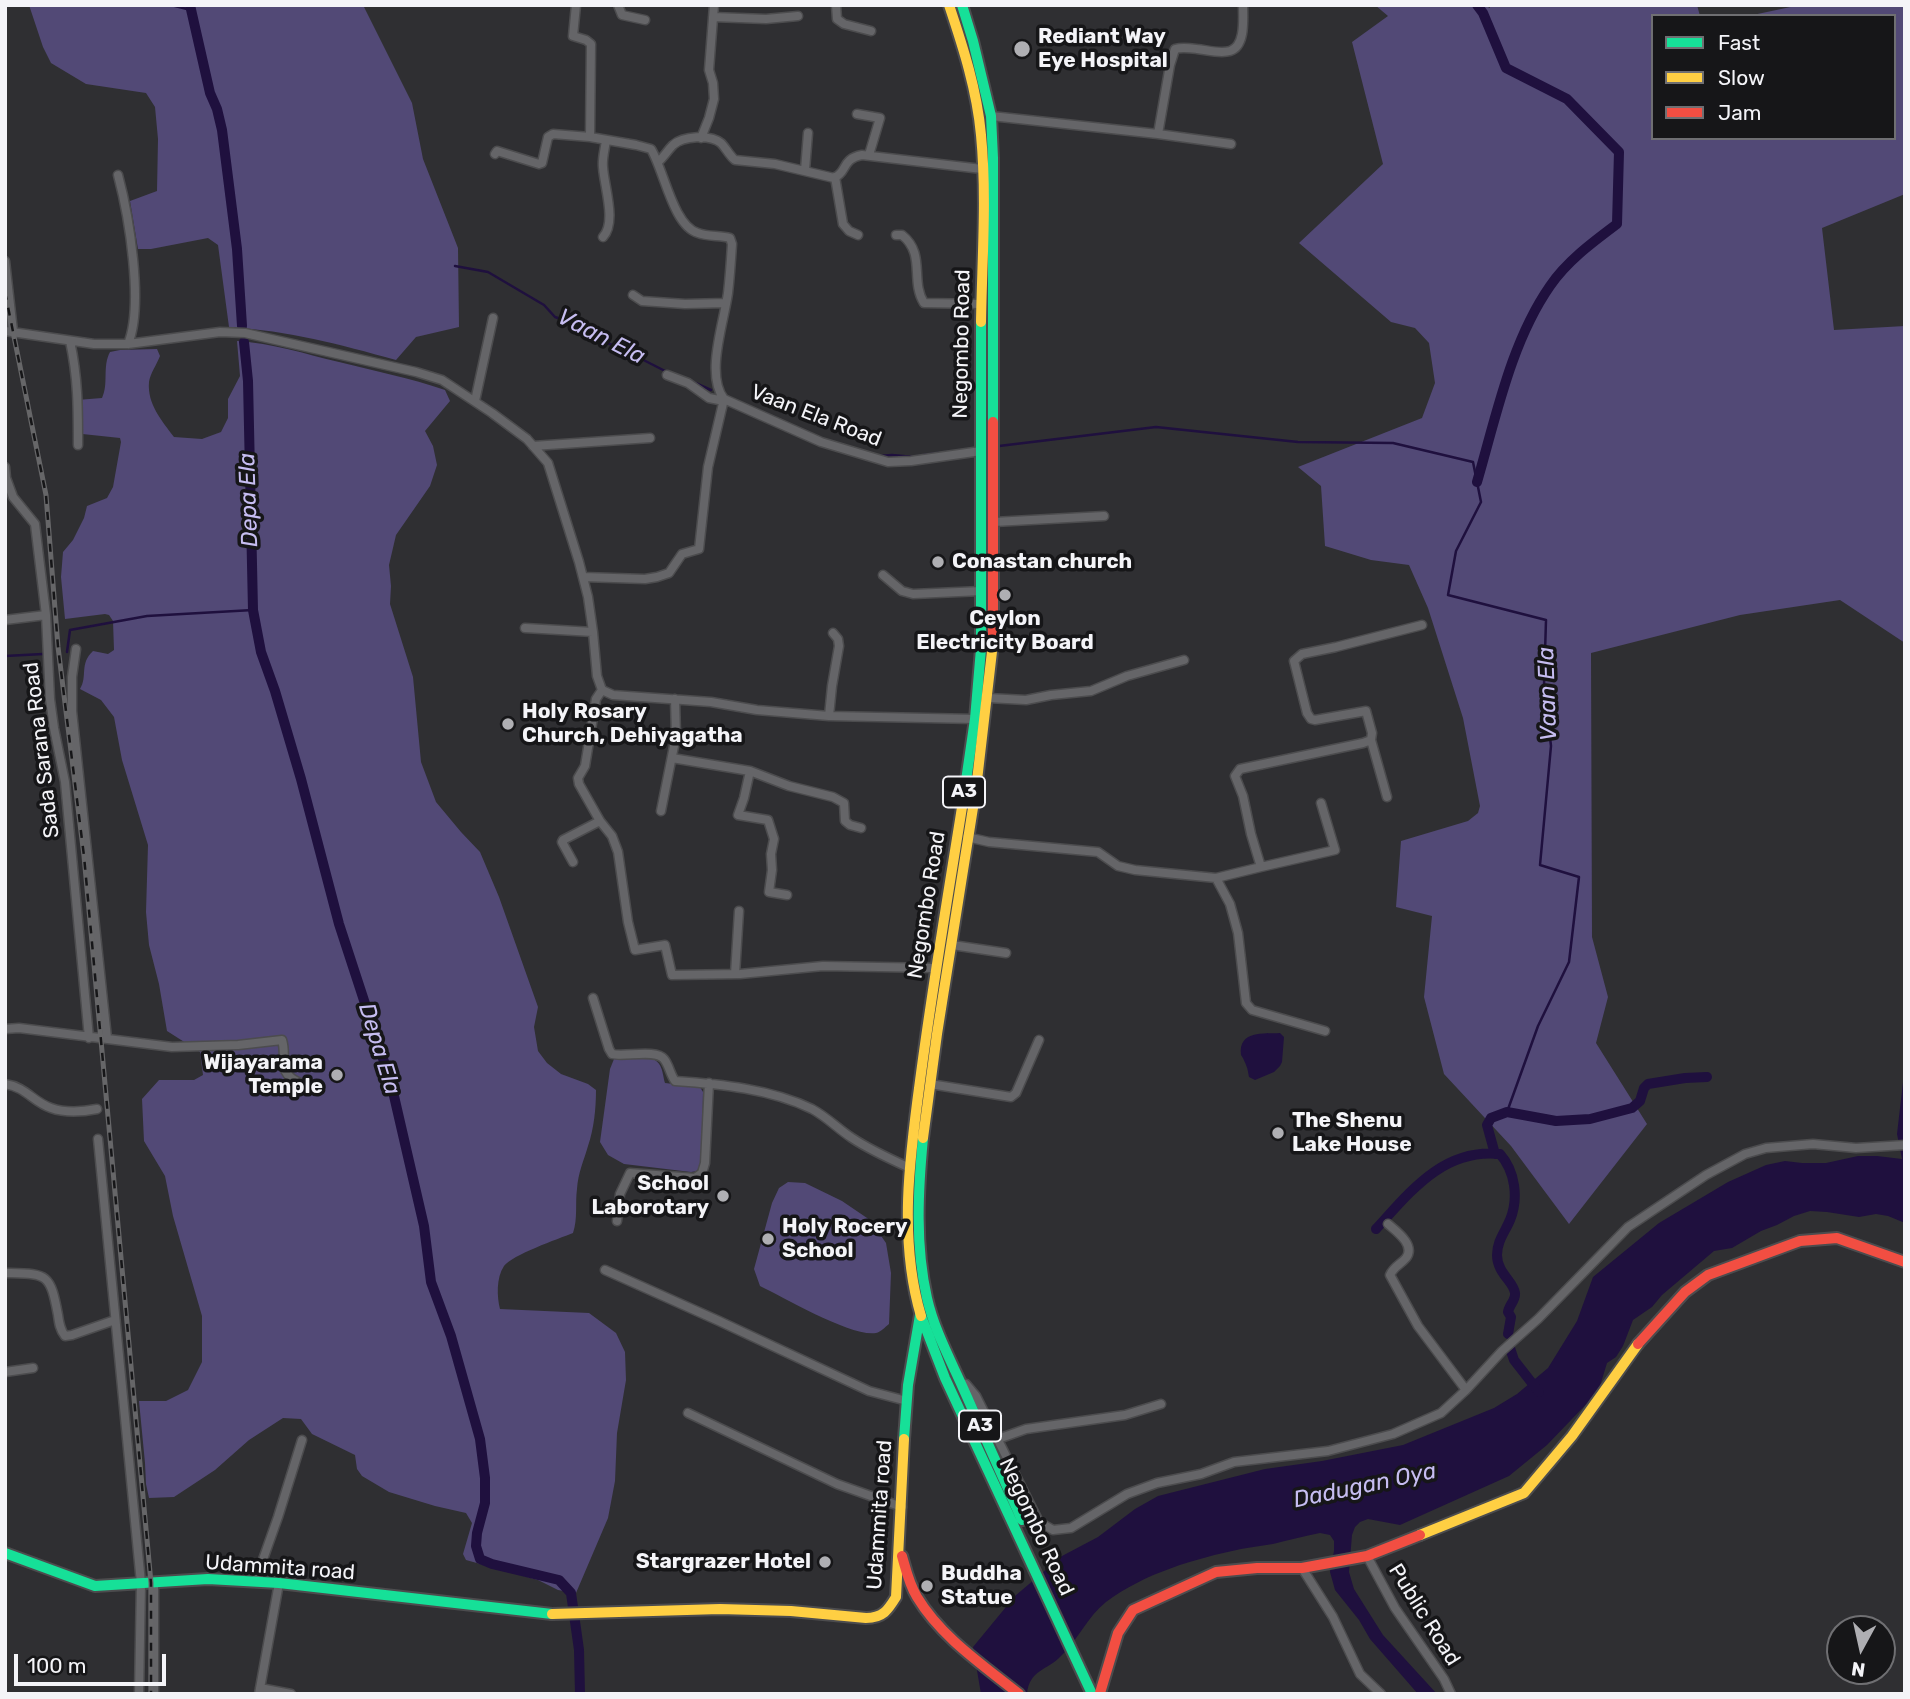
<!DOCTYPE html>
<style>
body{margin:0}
#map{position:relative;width:1910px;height:1699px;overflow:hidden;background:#2f2f32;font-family:Rubik,sans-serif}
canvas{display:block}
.frame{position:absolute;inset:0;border:7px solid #f4f4f8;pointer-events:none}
.legend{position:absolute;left:1651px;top:14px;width:245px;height:126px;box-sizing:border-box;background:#161618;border:2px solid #6f6f72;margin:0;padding:9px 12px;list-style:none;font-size:21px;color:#f4f4f8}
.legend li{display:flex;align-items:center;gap:14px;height:35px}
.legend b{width:35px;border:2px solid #6f6f72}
.north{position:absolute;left:1826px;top:1615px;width:70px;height:70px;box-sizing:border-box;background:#161618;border:2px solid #6f6f72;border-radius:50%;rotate:188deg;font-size:19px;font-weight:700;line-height:28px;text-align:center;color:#f4f4f8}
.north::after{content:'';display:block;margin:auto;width:24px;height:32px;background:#afafb3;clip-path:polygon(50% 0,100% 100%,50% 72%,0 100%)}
.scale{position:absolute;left:14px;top:1654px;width:152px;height:32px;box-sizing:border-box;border:4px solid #f4f4f8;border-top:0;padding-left:9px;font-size:21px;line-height:24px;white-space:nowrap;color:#f4f4f8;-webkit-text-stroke:5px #161618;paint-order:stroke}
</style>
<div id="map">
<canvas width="1910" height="1699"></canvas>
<div class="frame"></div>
<ul class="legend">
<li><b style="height:9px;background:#16e098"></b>Fast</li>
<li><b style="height:9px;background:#ffcf43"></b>Slow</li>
<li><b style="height:9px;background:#f24e42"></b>Jam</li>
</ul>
<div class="north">N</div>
<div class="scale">100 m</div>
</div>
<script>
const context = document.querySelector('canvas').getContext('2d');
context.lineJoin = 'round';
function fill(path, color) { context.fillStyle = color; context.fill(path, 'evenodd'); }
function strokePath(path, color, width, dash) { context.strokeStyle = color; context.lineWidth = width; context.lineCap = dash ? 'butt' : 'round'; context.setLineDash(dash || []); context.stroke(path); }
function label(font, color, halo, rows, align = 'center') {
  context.font = font + ' Rubik,sans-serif'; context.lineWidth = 7; context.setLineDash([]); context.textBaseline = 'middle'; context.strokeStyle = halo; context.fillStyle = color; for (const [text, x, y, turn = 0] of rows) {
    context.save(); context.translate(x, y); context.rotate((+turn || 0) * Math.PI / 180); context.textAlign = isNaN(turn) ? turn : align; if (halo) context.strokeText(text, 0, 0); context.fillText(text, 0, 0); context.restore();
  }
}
const green = new Path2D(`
 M29,5h334l49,98 11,56 35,89 1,79 -43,10 -20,23c-58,-16 -106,-29 -167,-33l-11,-82 -10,-7 -57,11h-13l-8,-48 27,-10 1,-52 -3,-32 -9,-14 -60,-9 -35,-21 -8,-16z
 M1375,5h108l7,3v-3h207l3,11h-47v122h241v-122h-146l52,-11h105v189l-83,34 12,102 71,-4v317l-65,-43 -100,15 -149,38 1,284 16,60 -12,46 51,81 -78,100 -58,-78 -67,-72 -20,-77 8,-81 -36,-9 5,-66 67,-20 10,-8 2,-7 -17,-88 -35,-110 -19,-43 -38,-5 -46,-14 -4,-60 -23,-19 124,-49 13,-35 -6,-40 -14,-15 -24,-6 -92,-79 84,-79 -31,-122 36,-26z
 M237,341c35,2 68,13 102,21 36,9 71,16 106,28l5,11 -25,30 8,15 4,19 -7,21 -34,49 -7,30 2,21 -1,18 23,73 8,85 15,40 25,30 19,20 19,45 39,110 -4,20 4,24 9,12 14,11 27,10 8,6c0,18 -2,39 -8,56 -4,14 -10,27 -11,43 -2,15 1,29 -4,44 -15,6 -61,22 -69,33 -8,12 -7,31 -4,43l89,4 27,20 9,19 1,28 -9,53 -2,48 -7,37 -32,75 -18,-3 -20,-10 -72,-20 -3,-6 9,-31 -6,-10 -31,-7 -46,-14 -27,-16 -5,-7 -2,-14 -43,-21 -11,-15 -18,-1 -34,22 -34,30 -41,27 -25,1 -3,-14 -1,-21 -6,-62h27l22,-11 14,-28v-46l-29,-100 -8,-40 -21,-35 -2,-42 17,-19h35l9,-5 -3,-23 -33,-21 -8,-47 -10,-39 -3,-33 2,-67 -26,-85 -8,-43 -13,-17 -21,-11c8,-13 -1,-25 13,-38l15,3 6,-4 -1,-29 -4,-6 -4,-1 -40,5 -4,-42 2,-25 10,-12 11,-22 3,-12 20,-8 6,-11 8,-45 -1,-4 -47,-5 4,-33 25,-2c7,-14 0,-31 8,-46l10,-2 37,-1 3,7c-3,8 -10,18 -11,26 -2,22 13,39 25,55l28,2 19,-7 7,-14v-19l12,-23z
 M650,1058c13,4 12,14 15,25l35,4 3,5 -1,71 -5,8 -6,1 -67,-8 -16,-9 -8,-13 10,-73 4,-10z
 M788,1182l17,1 37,18 28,19 16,23 5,30 -2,51c-4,3 -8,8 -13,9 -25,4 -91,-35 -116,-47l-6,-17 18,-66 7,-15z`);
const water = new Path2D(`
 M1280,1033l4,4 -2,25 -2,4 -6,6 -19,8 -6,-3c-1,-4 -1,-8 -3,-12 0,-1 -4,-9 -5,-10 -3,-25 23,-21 39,-22z
 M1905,1065v158l-17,-7 -12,-2 -17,3 -32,-5 -17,-1 -16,5 -17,9 -16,6 -29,17 -18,3 -52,44 -10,12 -19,13 -10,26 -7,11 -9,6 -7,23 -4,8 -49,51 -38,31 -109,49 -32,-6 -8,3 -5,5 -3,8 -3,37 5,17 29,46 54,59h-19l-48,-55 -11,-19 -24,-30 -5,-18 4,-21v-10l-4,-6 -10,-2c-16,3 -31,7 -47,11 -11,2 -22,3 -32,5 -47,10 -96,24 -135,53 -18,14 -28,38 -45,54 -13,14 -32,14 -34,38h-46l-8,-47 42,-51 47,-40 36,-19 37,-28 23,-13 107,-27 57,-8 81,-16 91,-37 23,-14 31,-26 29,-47 16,-44 66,-54 69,-41 38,-17 19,-4 17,2h24l32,-7h19l25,3 -5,-25z`);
const stream = new Path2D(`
 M171,5l20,5
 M455,266l33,6 56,33 11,12 26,9 12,12 25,9 49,25
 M693,382l18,8
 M730,398l39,17
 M999,446l157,-19 142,15 95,1 80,19 8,40 -25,49 -8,44 98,25 -2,66 7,60 -11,119 39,12 -10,85 -31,64 -31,86
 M924,455l14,-2
 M879,456l13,-1 22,2
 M67,652l3,-22 77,-14 106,-6
 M5,656l38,-2`);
const canal = new Path2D(`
 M190,5l20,88 7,16 5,21 15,119 5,77
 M1477,5l6,8 23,55 61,31 52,53 -2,72c-24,18 -50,37 -67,62 -39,56 -54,131 -73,196
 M244,342l4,39 5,229 8,42 14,39 26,88 38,145 52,159 33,143 7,56 20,54 29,103 5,39v25l-8,30 -1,13 4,13 12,5 67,16 12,13 8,57 1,44
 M1495,1154l-8,-29 4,-7 16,-6 49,9 34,-2 42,-11 8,-7 4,-13 4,-4 37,-6 22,-1
 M1376,1229c34,-37 67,-81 124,-75 15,17 19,44 10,66 -5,12 -13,21 -13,35 0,18 17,27 18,38 1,7 -6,12 -7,19l3,5 -3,17
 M1510,1348l4,12 25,32`);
const street = new Path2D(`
 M576,5l-3,31 13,4 5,4 -1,93 46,8 15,4c13,21 22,77 47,84 10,4 22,2 32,5l2,6c-1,16 -2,32 -4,49 -4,29 -23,82 -4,106l-16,68 -9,82 -17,5 -13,19 -12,4 -12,2 -62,-2
 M618,5l4,10 23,5
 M836,5l1,14 7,5 27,7
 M713,17l53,2 32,-3
 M857,114l23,4 -11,37
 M991,116l167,18 12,-69 5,-16c7,-2 14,-1 22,0 10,1 23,5 33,2 16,-5 13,-33 13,-46
 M1158,134l73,10
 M701,138l8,-20 5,-19 -1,-16 -4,-13 5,-65
 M495,154l2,-3 42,13 3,-1 6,-26 5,-3 37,3
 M658,162c6,-5 9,-11 15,-17 10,-9 37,-11 48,-2 5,5 8,12 14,17l40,4 59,14c14,-6 7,-19 28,-23l120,14
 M805,170l3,-37
 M118,175c11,41 26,130 10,169
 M835,177l8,47 6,7 9,4
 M896,235h6c24,19 8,46 22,68l58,1
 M603,237c14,-15 1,-51 0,-70 -1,-9 2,-18 3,-27
 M5,261l8,70
 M633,295l9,6 43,3 41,-1
 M5,331l89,13h34l92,-12 25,1 171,39 26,8 50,33 35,26 21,24 31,99 9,35 5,35 4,44 5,14 11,5 98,7 46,8 72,6 147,3
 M70,341c8,37 8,66 8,104
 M667,375l21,8 21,15 15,3
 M724,399l97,43 67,20 23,-1 70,-10
 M475,401l18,-83
 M533,446l117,-8
 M5,467l1,11 7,19 22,27 11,91 4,84 4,29 11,54 24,256
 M994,522l110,-6
 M883,575l19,16 11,3 69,-3
 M5,620l41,-5
 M525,628l68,4
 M76,649l-4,28v34l35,327
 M602,690l-6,9 -11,67 -7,12 1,6 21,37 12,15 6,16 10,70 7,28 30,-5 7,30 68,-1 83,-8 113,2
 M988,698l38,2 25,-5 40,-4 36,-15 57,-16
 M829,716l3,-30 7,-40 -1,-7 -5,-6
 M1371,740l16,57
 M672,758l78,13 39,15 44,11 11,6 1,18 5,4 11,3
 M750,771l-6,27 -6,17 30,5 6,19 -3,15 1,16 -3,22 18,3
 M661,811l15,-75 -1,-37
 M967,837l22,5 109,10 20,14 17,4 81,8 45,-11 -10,-33 -8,-38 -8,-20 5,-7 123,-26 8,-3 1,-7 -6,-22 -51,9 -4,-1 -4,-6 -13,-52 8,-7 34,-7 86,-22
 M573,862l-11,-20 1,-2 37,-19
 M1261,867l74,-17 -14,-47
 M1216,878l14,26 8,29 8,70 6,7 73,21
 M952,945l54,8
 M735,974l4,-63
 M593,998l16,51 3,5c13,3 44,-5 52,5 5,6 6,15 11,22 45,3 96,8 137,28 15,8 26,20 40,29 18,12 38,21 58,30
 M5,1029l14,-1 153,19 66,-2 44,-5c6,19 -7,32 18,43
 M5,1084c21,3 28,18 46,24 14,5 31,4 46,1
 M930,1084l81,13 5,-4 23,-53
 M98,1139l43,444 -2,111
 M617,1221l3,-27 10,-21 65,5 7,-5 3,-10 4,-80
 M1388,1224c8,7 28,21 18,34 -6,7 -12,8 -16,17l28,51 48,64
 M605,1270l114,51 150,70 38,10
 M5,1273c42,1 45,-1 53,42 1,8 2,15 7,21l7,-1 43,-15
 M5,1372l28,-4
 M966,1384l10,12 63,126 14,8 18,-2 56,-34 30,-11 44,-9 33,-12 94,-11 65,-17 48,-21 25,-23 36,-39 36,-32 90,-92 78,-52 39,-21 21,-6 47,-4 43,4 49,-3
 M688,1413l149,71 65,23
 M998,1439l28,-10 99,-14 36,-11
 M1367,1556l28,52 49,71 7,15
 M1302,1568l31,49 27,57 21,20
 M255,1582l23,-65 24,-77
 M260,1688l31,6
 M154,1694v-111
 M259,1694l20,-111`);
const fast = new Path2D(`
 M962,5l11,36 18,75 2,42v264
 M963,801l12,-82 6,-70v-327
 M923,1138c-5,53 -8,107 4,160 7,31 23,61 36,90 20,44 39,88 59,132
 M921,1316l24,62 147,316
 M904,1439l4,-54 12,-70
 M5,1553l90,33 113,-7 71,4 273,31`);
const slow = new Path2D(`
 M949,5c14,42 28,85 32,130 6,62 1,125 0,187
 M923,1138l14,-104 39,-245 17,-146
 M921,1316c-24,-81 -10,-168 1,-250 12,-89 27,-177 41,-265
 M1420,1535l104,-42 48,-57 66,-92
 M552,1614l168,-5 71,2 75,7c17,0 22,-8 30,-21l8,-158`);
const jam = new Path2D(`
 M993,643v-221
 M1638,1344l47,-52 23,-17 92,-34 37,-3 68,24
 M902,1556c4,14 7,28 15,41 24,40 66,68 102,97
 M1100,1693l18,-60 15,-23 83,-38 41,-4h45l65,-12 53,-21`);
const rail = new Path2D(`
 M5,292l41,203 12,152 26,209 67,727v111`);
const markers = [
 [1022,49,9,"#afafb3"],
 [938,562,7,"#afafb3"],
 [1005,595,7,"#afafb3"],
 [508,724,7,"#afafb3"],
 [337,1075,7,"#afafb3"],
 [1278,1133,7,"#afafb3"],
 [723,1196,7,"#afafb3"],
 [768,1239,7,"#afafb3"],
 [825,1562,7,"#afafb3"],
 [927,1586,7,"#afafb3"]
];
const shields = [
 [964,792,42],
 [980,1426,42]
];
const shieldNames = [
 ["A3",964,792],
 ["A3",980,1426]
];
const poiNames = [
 ["Rediant Way",1038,37],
 ["Eye Hospital",1038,61],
 ["Conastan church",952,562],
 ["Ceylon",1005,619,"center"],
 ["Electricity Board",1005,643,"center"],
 ["Holy Rosary",522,712],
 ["Church, Dehiyagatha",522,736],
 ["Wijayarama",323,1063,"right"],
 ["Temple",323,1087,"right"],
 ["The Shenu",1292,1121],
 ["Lake House",1292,1145],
 ["School",709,1184,"right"],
 ["Laborotary",709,1208,"right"],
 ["Holy Rocery",782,1227],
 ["School",782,1251],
 ["Stargrazer Hotel",811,1562,"right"],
 ["Buddha",941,1574],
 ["Statue",941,1598]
];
const streetNames = [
 ["Negombo Road",962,344,-89],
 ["Vaan Ela Road",816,416,21],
 ["Sada Sarana Road",42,750,-97],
 ["Negombo Road",927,905,-81],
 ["Udammita road",880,1515,-86],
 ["Negombo Road",1036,1527,65],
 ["Udammita road",280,1568,4],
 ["Public Road",1424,1615,58]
];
const waterNames = [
 ["Vaan Ela",601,337,27],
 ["Depa Ela",249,500,-92],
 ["Vaan Ela",1548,694,-92],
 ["Depa Ela",379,1049,73],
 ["Dadugan Oya",1365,1486,-12]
];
fill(green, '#524976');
fill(water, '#1f103e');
strokePath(stream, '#1f103e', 2.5);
strokePath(canal, '#1f103e', 10);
strokePath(street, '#4c4c4e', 11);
strokePath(fast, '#4c4c4e', 14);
strokePath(slow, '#4c4c4e', 14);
strokePath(jam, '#4c4c4e', 14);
strokePath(street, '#656568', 8);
strokePath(fast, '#16e098', 10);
strokePath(slow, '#ffcf43', 10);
strokePath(jam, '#f24e42', 10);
strokePath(rail, '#666668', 5);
strokePath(rail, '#161618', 2.5, [8]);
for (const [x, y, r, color] of markers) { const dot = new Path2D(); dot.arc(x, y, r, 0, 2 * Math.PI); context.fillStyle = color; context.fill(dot); strokePath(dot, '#161618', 2.5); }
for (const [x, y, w] of shields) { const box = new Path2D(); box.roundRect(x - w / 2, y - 15.5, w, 31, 5); context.fillStyle = '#161618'; context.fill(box); strokePath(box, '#f4f4f8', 2); }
label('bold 19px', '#f4f4f8', null, shieldNames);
label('bold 21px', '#f4f4f8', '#161618', poiNames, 'left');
label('21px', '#f4f4f8', '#161618', streetNames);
label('italic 23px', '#c6bdf1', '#161618', waterNames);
</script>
